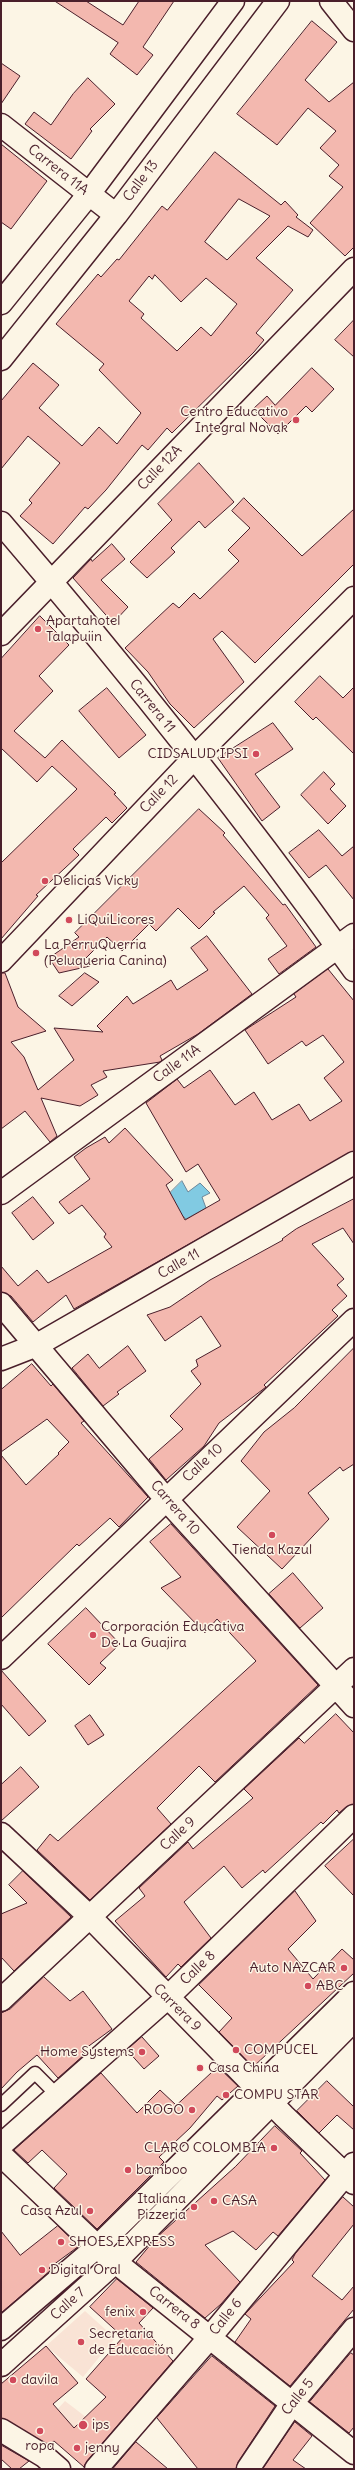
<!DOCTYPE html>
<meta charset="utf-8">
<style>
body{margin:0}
#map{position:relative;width:355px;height:2470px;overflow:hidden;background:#fcf5e5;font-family:Delius,sans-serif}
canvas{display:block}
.frame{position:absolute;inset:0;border:2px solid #4a1f2b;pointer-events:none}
</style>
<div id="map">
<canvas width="355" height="2470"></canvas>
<div class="frame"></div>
</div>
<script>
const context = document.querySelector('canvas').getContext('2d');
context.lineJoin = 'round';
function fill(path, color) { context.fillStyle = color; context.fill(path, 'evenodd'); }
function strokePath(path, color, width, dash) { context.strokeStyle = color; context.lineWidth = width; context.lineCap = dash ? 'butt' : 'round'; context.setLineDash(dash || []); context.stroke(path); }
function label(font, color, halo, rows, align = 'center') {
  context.font = font + ' Delius,sans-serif'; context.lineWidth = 3; context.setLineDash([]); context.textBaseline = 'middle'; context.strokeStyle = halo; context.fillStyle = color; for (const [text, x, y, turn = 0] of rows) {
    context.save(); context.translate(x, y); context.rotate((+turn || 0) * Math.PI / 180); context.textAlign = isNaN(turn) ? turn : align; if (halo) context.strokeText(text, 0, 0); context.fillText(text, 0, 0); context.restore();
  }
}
const built = new Path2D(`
 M85,2311l30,27 -32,39 -37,-31z
 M65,2401l47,36 -12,13 -45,-38z`);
const water = new Path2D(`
 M182,1181l6,11 12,-9 10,10 -8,4 4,11 -20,11 -21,-21z`);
const building = new Path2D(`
 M55,1h31l37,24 16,-24h35l-31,46 10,8 -16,20 -27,-21 8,-11z
 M312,21l25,21 -32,38 24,22 25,-20v165l-9,9 -35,-33 33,-36 -14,-11 10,-11 -19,-17 16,-17 -28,-23 -31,37 -40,-31z
 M1,63l19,13 -19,28z
 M88,78l27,26 -25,25 2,2 -21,28 -46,-35 9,-12 17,13 22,-31z
 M1,144l46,37 -36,48 -10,-7z
 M215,152l66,53 4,-4 13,14 -2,2 17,13 -5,7 -20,-11 -32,32 37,32 -37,43 8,7 -10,12 -82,81 -5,-5 -19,22 -6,-5 -36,45 -18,19 -3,-2 -32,37 -33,-28 12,-13 -3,-3 31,-37 -32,-27 -27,33v-68l32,-38 26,22 -20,23 43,38 17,-19 18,17 24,-31 -42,-43 5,-6 -48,-40 42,-50 3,3 16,-18 2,1 43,-54 5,4zM239,199l31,17 -43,44 -22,-18zM155,275l26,27 25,-24 31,26 -26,32 -10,-9 -24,24 -36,-33 3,-4 -15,-13 20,-25 3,3z
 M354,320v37l-19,-17z
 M312,368l22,21 -22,23 -6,-6 -28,28 -25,-25 14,-13 8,9z
 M199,463l35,39 -29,26 -6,-7 -28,27 4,4 -28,26 -17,-16 42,-42 -14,-16z
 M244,498l58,58 52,-47v55l-99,99 -33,-32 -9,8 31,43 -50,46 -24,-24 -22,-32 -23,-24 48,-45 6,5 15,-15 6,6 39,-38 -11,-11 22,-22 -18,-17z
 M112,544l13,15 -24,21 27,27 -15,16 -40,-45 18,-19 1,2z
 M40,616l29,29 -30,31 14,15 -39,40 31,27 17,-18 54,53 -2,1 13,14 -15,15 -6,-6 -33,32 6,6 -43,40 2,1 -37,43v-76l76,-74 -25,-23 -15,16 -36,-34v-89z
 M320,676l23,22 11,-11v67l-38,-37 -3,3 -18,-18z
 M107,688l39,47 -27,23 -40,-47z
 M273,723l20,26 -38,25 25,33 -18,14 -44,-63z
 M324,772l11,12 -5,5 16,17 -18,18 -27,-29z
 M199,809l26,24 -2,2 60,70 2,-1 31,43 -37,27 -11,-15 19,-13 -21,-28 3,-3 -25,-29 -31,26 2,1 -16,16 -21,-21 -22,23 -7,-7 -27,27 -15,-14 -23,23 6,6 -31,7 -10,-15 30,-21 -4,-4z
 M319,830l23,26 12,-10v54l-28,-35 -17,13 -20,-25z
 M207,936l45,58 -54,40 -38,22 2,4 -2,2 -57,9 4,6 -16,8 7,10 -18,11 -39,-8 16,38 -7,6 -25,-31 -24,18v-156h4l13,34 28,24 -35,11 13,15 14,33 36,-30 -20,-32 49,4 -6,-6 30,-30 6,8 38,-24 6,10 31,-20 -17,-22z
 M328,969l26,32v150l-280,158 -8,-14 -33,27 -22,-26 -10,-4v-26l17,20 19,-16 11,13 64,-36 -8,-10 2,-3 -24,-29 -13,9 -10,-12 31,-23 -16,-22 12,-9 19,-11 4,6 16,-15 48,52 -7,5 19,35 35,-20 -22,-36 -12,8 -40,-69 31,-24 7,9 26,-18 25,35 19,-13 18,28 27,-16 11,17 32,-20 -18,-23 20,-16 -21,-27 -17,11 -4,-5 -34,23 -23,-34 51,-33 -2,-3z
 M85,973l14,9 -27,24 -13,-10z
 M33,1197l21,26 -21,17 -21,-27z
 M354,1199v45l-11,-16 -31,16 32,35 -7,6 10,11 -15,14 6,6 -74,69 2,2 -47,36 -15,23 -38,34 -17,-21 34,-30 -13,-13 31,-32 -10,-13 7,-5 -2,-6 25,-14 -20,-30 -36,25 -18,-26 23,-8 40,-27 73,-40 -1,-1 14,-10z
 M128,1346l18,25 -29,21 2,2 -16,12 -31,-38 16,-14 11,14z
 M354,1348v116l-11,7 -3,-4 -32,26 21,26 -47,50 -45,-42 33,-36 -29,-30 23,-29 30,-24z
 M32,1364l19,22 2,-2 31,37 -3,2 67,74 -29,30 -9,-9 -31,28 -2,-2 -76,74v-163l25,30 33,-31 -1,-1 11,-11 -22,-23 -46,33v-62z
 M171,1524l147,161 -103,97 -16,-16 -42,42 14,16 -81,76 -53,-50 13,-16 8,7 198,-180 -39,-42 -12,14 -44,-45 20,-11 -31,-35z
 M293,1573l30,35 -23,20 -31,-34z
 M86,1608l34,36 -20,19 6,5 -17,17 -41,-41z
 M1,1670l45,51 -17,15 -28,-32z
 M336,1714l18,19v71l-8,3 -7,6 -2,-3 -14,14 -2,-2 -56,51 -2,-3 -21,18 -18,-22 -40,36 27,36 -30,29 -3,-3 -12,13 -51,-56 30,-25 -6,-8 49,-46 5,7 60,-51 -9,-9 55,-51 5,5z
 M90,1715l14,20 -16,10 -13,-19z
 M21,1767l18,20 -38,34v-36z
 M354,1839v57l-29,-30z
 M23,1871l48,46 -57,54 -13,-14v-43l26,-11 -18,-18z
 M295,1891l21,30 -28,28 25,30 29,-30 12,11v13l-101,94 -34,-35 13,-14 -33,-33z
 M44,1977l26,24 13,-10 29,38 -30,22 3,3 -27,24 -21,-23 -20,17 -16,17v-76l9,-4z
 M142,2037l17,19 -15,13 -17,-19z
 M218,2067l20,19 -16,14 -5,-4 -27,32 -31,29 5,5 -67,67 -43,-41 13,-14 -25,-24 -14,13 -14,-13 87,-77 36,40 23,-23 16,15z
 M327,2081l27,26v23l-17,-15 -18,18 -22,-22z
 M275,2126l27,25 -2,2 25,27 -47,56 -5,-4 -17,18 -23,-19 -28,14 35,37 -19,22 -16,14 -69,-56 20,-24 79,-71z
 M343,2197l11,10v17l-42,52 30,24 12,-14v23l-64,77 -55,-44 16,-23 -6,-5 49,-52 -2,-2 3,-6z
 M58,2226l21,20 -30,22 2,2 -50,43v-82l19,24z
 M117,2279l36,29 -14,15 34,38 -86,100 -3,6 -30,-26 -5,4 -48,-27v-34l45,-38 32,37 -25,21 21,24 32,-31 -20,-18 37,-42 -33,-30z
 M351,2353l3,2v72l-5,6 -39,-31z
 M212,2356l63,50 -37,56 -2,7h-38l-41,-51z
 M295,2422l17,14 -19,24 13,9h-43z
 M136,2442l32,27h-55z
 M1,2445l28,16 -10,8h-7l-11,-10z`);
const lane = new Path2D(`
 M1,2105l34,-32 22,22`);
const street = new Path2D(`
 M331,1l23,29
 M1,125l115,90
 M1,303l88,-109 144,-193
 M1,359l115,-144 162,-214
 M1,523c124,144 243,293 353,447
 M1,634l353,-365
 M1,961l193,-203 160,-160
 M1,1193l353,-258
 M1,1304l164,194 189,208
 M1,1359l36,-14 317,-182
 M1,1658l353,-338
 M1,1834l89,83 194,199 70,67
 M1,2000l353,-331
 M1,2145l166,-147 187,-182
 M1,2155l103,98 250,200
 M1,2430l43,26 15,13
 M96,2469l115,-133 143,-172
 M248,2469l45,-67 61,-73`);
const secondary = new Path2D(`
 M1,2329l97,-83 256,-253
 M1,2365l115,-104 238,-241`);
const markers = [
 [296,420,4,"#d1495b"],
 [38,629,4,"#d1495b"],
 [256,754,4,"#d1495b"],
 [45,881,4,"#d1495b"],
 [69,920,4,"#d1495b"],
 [36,953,4,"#d1495b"],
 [272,1535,4,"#d1495b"],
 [93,1635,4,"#d1495b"],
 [344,1968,4,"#d1495b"],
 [308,1986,4,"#d1495b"],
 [236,2050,4,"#d1495b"],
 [142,2052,4,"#d1495b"],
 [200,2068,4,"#d1495b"],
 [226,2095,4,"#d1495b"],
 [192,2110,4,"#d1495b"],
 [274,2148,4,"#d1495b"],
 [128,2170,4,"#d1495b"],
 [214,2201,4,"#d1495b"],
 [194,2207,4,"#d1495b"],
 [90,2211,4,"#d1495b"],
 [61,2242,4,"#d1495b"],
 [42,2270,4,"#d1495b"],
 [143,2312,4,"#d1495b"],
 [81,2342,4,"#d1495b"],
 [13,2380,4,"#d1495b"],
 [83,2425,5,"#d1495b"],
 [40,2431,4,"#d1495b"],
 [77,2448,4,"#d1495b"]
];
const streetNames = [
 ["Carrera 11A",58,170,38],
 ["Calle 13",141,181,-53],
 ["Calle 12A",160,468,-46],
 ["Carrera 11",152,706,51],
 ["Calle 12",159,794,-46],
 ["Calle 11A",177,1064,-36],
 ["Calle 11",179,1264,-30],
 ["Calle 10",203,1463,-43],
 ["Carrera 10",175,1508,49],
 ["Calle 9",178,1834,-43],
 ["Calle 8",198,1968,-44],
 ["Carrera 9",177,2008,45],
 ["Calle 7",68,2304,-42],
 ["Carrera 8",174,2308,38],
 ["Calle 6",226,2317,-51],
 ["Calle 5",298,2397,-52]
];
const poiNames = [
 ["Centro Educativo",288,412,"right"],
 ["Integral Novak",288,428,"right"],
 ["Apartahotel",46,621],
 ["Talapuiin",46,637],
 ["CIDSALUD IPSI",248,754,"right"],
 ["Delicias Vicky",53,881],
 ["LiQuiLicores",77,920],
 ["La PerruQuerria",44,945],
 ["(Peluqueria Canina)",44,961],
 ["Tienda Kazul",272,1550,"center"],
 ["Corporación Educativa",101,1627],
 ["De La Guajira",101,1643],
 ["Auto NAZCAR",336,1968,"right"],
 ["ABC",316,1986],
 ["COMPUCEL",244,2050],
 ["Home Systems",134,2052,"right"],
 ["Casa China",208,2068],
 ["COMPU STAR",234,2095],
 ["ROGO",184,2110,"right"],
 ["CLARO COLOMBIA",266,2148,"right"],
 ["bamboo",136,2170],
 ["Italiana",186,2199,"right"],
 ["Pizzeria",186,2215,"right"],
 ["CASA",222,2201],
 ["Casa Azul",82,2211,"right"],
 ["SHOES EXPRESS",69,2242],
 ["Digital Oral",50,2270],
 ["fenix",135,2312,"right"],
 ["Secretaria",89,2334],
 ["de Educación",89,2350],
 ["davila",21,2380],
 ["ips",92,2425],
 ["ropa",40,2446,"center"],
 ["jenny",85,2448]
];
fill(built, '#f9e3d5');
fill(water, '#81cae2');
strokePath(water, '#6b8699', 1);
fill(building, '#f3b8af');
strokePath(building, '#4a1f2b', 1);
strokePath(lane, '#4a1f2b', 15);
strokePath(street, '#4a1f2b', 25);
strokePath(secondary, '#4a1f2b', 25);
strokePath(lane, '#fcf5e5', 12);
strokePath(street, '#fcf5e5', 22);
strokePath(secondary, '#fcf5e5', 22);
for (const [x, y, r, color] of markers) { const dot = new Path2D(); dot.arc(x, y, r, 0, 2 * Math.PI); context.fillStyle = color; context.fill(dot); strokePath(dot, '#fcf5e5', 1.5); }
label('14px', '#4a1f2b', '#fcf5e5', streetNames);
label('14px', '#4a1f2b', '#fcf5e5', poiNames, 'left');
</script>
